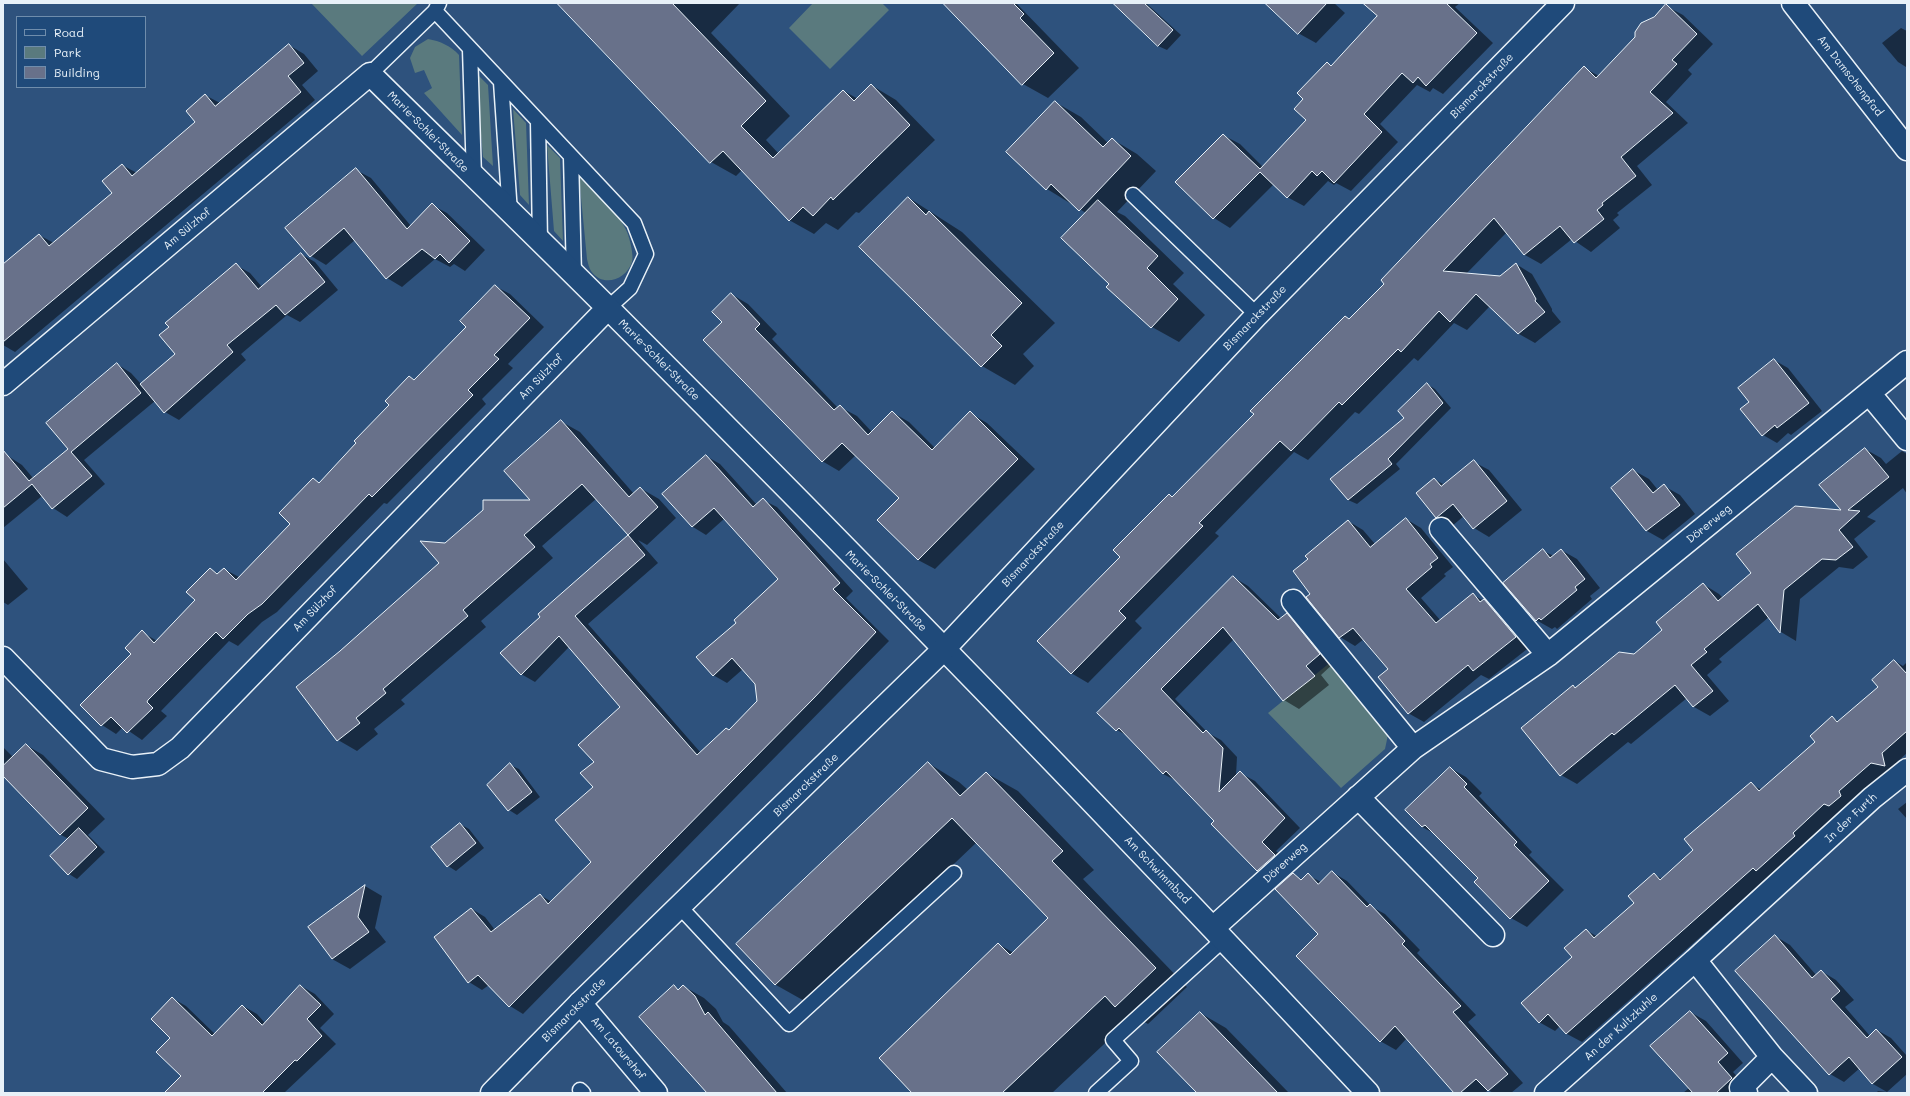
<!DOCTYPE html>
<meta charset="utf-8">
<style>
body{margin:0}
#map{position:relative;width:1910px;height:1096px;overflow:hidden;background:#2e527d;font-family:Mali,sans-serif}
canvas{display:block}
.frame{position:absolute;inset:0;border:4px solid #e8f1f8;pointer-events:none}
.legend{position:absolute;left:16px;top:16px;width:130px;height:72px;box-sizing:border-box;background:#1f4a7a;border:1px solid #6f8dac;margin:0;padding:5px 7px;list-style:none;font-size:12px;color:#e8f1f8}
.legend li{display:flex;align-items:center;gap:8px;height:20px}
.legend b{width:20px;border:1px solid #6f8dac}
</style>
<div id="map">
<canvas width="1910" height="1096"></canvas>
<div class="frame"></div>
<ul class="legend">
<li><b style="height:5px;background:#1f4a7a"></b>Road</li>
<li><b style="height:11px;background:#5a7a7e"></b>Park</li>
<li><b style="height:11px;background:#68718a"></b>Building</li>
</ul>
</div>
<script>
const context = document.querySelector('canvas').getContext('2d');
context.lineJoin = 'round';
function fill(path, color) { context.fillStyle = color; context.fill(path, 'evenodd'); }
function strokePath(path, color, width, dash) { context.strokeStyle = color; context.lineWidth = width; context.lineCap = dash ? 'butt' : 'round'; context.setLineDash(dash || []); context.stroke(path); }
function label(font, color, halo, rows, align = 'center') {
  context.font = font + ' Mali,sans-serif'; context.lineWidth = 3; context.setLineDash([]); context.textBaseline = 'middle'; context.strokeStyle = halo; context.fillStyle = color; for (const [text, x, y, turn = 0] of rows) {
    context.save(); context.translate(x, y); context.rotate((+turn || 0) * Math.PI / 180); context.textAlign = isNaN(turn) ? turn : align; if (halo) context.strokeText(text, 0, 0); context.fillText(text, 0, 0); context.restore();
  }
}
const green = new Path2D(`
 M311,3h107l-56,53z
 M813,3h69l7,7 -59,59 -41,-41z
 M428,39c12,2 23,7 31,16l3,80 -38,-42 8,-5 -8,-18 -9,3 -5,-15 5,-11z
 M475,72l13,13 5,81 -10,-9z
 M513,109l13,14 3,82 -9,-10z
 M547,145l13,13 3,83 -9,-10z
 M579,177c17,16 39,34 48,55 3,7 7,24 5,30 -6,18 -29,26 -41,9 -2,-3 -3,-8 -4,-12z
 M1332,661l57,69 -4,19 -44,39 -73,-75z`);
const shadow = new Path2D(`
 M569,3h171l-29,30 79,83 -24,24 13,14 65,-63 14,8 13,-14 25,15 39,40 -76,73 -3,-1 -18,18 -12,-7 -12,11 -25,-14 -47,-50 -6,6 -25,-14z
 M944,3h72l63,65 -31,30 -25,-14z
 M1114,3h32l35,32 -14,15 -9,-4z
 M1288,3h46l11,10 -29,30 -18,-10z
 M1367,3h93l-5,4 38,36 -50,51 -10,-6 -3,4 -13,-7 -37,39 18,18 -47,49 -15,-8 -2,2 -6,-4 -24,25 -17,-9 -13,-13 -44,44 -16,-10 -37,-36 46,-47 17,9 23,23 44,-47 -2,-21 22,-36 5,3 47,-50z
 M1666,6l17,9 30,29 -25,26 4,4 -26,28 22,21 -51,43 15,19 -35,28 2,2 -6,5 7,8 -29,24 -19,-13 -31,25 -16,-9 -18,-23 -41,42 34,3 16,-13 16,10 20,35v2l9,11 -26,21 -16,-9 -29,-28 -23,24 -13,-7 -36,38 -4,-3 -55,56 -4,-2 -47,48 -14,-8 -79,81 4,3 -84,85 7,7 -54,55 -17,-10 51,-116 47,-62 4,2 212,-213 199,-216 15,8z
 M1901,28l6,3 -1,36 -8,-5 -16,-19z
 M289,45l15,9 14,17 -16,14 13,15 -300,252 -12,-7v-60l36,-50 15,8 60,-50 8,-28 15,8 60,-51 8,-27 15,8z
 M1055,102l26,15 27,26 4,-4 25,15 19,17 -39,41 8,4 59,57 -11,11 32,31 -26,27 -27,-15 -41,-43 -25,-71 -39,-24z
 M356,170l15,8 40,48 21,-21 15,8 38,37 -20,21 -11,-7 -4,3 -15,-8 -33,28 -15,-9 -32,-38 -29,25 -15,-9z
 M909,198l53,34 93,91 -32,31 11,12 -19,19 -33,-19z
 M301,254l14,8 23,28 -38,32 -13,-7 -46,39 5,6 -67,60 -14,-8 -10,-11 -71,59 21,24 -38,33 -14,-9 -11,-12 -39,32v-68l5,-4 14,9 11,13 36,-29 48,-85 14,9 10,11 36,-30 -7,-27 66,-62 14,8 12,14z
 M495,286l15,8 34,33 -36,37 5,4 -31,31 4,5 -99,100 -3,-1 -107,109 -15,10 -24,24 -9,-5 -68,70 6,5 -25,24 -19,-13 -7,7 -14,-9 -21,-20 51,-51 10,-22 15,9 39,-41 14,-31 9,5 5,-5 15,8 52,-53 22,-45 7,4 71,-78 18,-28 6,3 52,-53z
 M731,294l17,10 29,30 -5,5 66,69 2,-1 17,9 15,16 20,-20 17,10 26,26 35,-35 17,10 48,46 -100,100 -17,-9 -18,-62 -44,-43 -17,16 -17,-10 -99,-139z
 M1774,360l14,8 34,43 -31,24 -3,-2 -11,10 -14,-8 -12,-33z
 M1427,384l8,5 16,19 -55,56 4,5 -43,35 -9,-4z
 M562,422l18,10 54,62 6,-6 19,11 17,19 -29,27 -9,-5 20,23 -70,61 113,129 28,-22 29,-29 -2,-19 -13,-14 -16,14 -14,-8 24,-52 43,-44 -56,-60 -18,16 -13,-8 -29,-33 42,-38 14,8 37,41 6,-5 14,7 76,84 -7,7 43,43 -366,373 -13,-8 -21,-21 -7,5 -13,-8 3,-73 13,8 10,13 45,-35 12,7 41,-40 2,-100 26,-55 -52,-60 -34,35 -14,-8 21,-57 -3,-3 90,-79 -33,-36 -54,47 11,12 -72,63 5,6 -85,73 4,4 -31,25 4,5 -21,17 -19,-11 -41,-53 44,-35 99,-89 5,-19 87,-43z
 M1865,449l16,9 5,6 16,-13 5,3v40l-4,-6 -36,29 9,4 -22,18 14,18 -15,12 -14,-2 -39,32 -4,42 -15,-9 -12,-15 -50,42 3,3 -15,13 22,26 -19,15 -16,-9 -7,-9 -56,46 -3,-2 -51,42 -16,-9 12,-89 4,2 57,-33 29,-25 40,-46 16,10 4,4 120,-87z
 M1474,462l15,8 33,40 -33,27 -15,-9 -10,-12 -12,10 -15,-9 -3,-38 11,6z
 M1633,470l16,9 9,11 6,-4 16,9 15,19 -32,26 -16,-9 -35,-43z
 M1406,519l15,9 32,39 -9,7 2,2 -25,22 20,23 32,-26 26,14 32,37 -42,33 -8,-4 -57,47 -16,-9 -18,-44 -26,-30 -9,7 -15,-9 -28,-43 -3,-35 39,-38 15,9 12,14z
 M1561,550l16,9 23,29 -10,8 2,3 -35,30 -2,-2 -3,2 -16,-9 7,-69 11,5z
 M3,559l25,30 -20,16 -5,-3z
 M1233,577l15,9 34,33 5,-5 15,9 32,40 -13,12 8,10 -30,24 -15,-9 -50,-61 -59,60 33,34 13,7 16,17 -1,19 4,-3 15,8 45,47 -24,23 14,13 -17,15 -15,-8 -46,-47 3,-3 -38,-40 -14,-7 -35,-38 -11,-6 -18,-17z
 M1895,661l8,5 4,-4v91l-10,9 3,12 -13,-3 -115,108 -4,-2 -186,165 -15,-8 -7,-8 -5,5 -16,-9 35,-65 12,-27 12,7 37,-34 19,-29 8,5 33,-29 56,-66 11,6 55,-48 15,-25 8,5 39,-35z
 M26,745l17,10 62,64 -17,16 17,17 -28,27 -8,-5v-35l-8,-4 -58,-60v-28l10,10z
 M928,763l31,19 9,8 18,-17 32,18 76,79 -11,9 104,108 -39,37 -14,-8 -82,77h-138l84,-149 16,9 36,-35 -73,-76 -169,161 -32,-18 -39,-41z
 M510,765l9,4 21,28 -23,18 -8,-5z
 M1450,768l16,9 16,16 -3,3 53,56 -3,3 35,35 -37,37 -16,-9 -32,-40 -42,-43 -15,-8z
 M1907,802v17l-9,-10z
 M460,824l9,5 15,19 -28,23 -8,-5z
 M1332,872l15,9 25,26 13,7 35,36 -3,3 59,62 -8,7 55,61 -12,10h-18l-5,-3 -3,3h-30l-48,-55 -11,12 -16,-9 -60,-107 -27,-60 10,6 5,-5 13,7z
 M365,886l17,10 -7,32 11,14 -36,27 -18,-10 -23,-32z
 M1775,936l15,9 27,31 4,-5 15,9 18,20 -9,7 25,29 7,-6 14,8 16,18v18l-20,18 11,1h-22l2,-2 9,1 -14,-8 -13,-16 -16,14 -14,-8z
 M301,986l14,8 19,20 -14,14 16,16 -52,49h-119l17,-17 -11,-38 1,-40 14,8 29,28 28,-28 14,8 8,9z
 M683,986l21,12 12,11 7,13 6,4 58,67h-79l-34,-106 5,3z
 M1690,1012l16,9 37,42 -10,9 15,16 -6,5h-59l6,-5z
 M1200,1013l26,15 63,65h-91z`);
const building = new Path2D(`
 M557,3h115l94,98 -25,25 32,32 70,-68 11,11 17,-17 39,41 -77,75 -2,-3 -18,19 -10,-9 -14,14 -66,-70 -13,12z
 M943,3h70l11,11 -4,4 34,35 -32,32z
 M1113,3h31l29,27 -15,16z
 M1265,3h62l-29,31z
 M1363,3h83l31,30 -51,53 -8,-9 -5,6 -11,-10 -38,41 18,18 -48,51 -12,-12 -5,5 -5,-5 -25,27 -27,-26 -47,47 -38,-37 48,-48 37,35 46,-49 -12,-11 9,-10 -6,-6 30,-31 4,4 46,-50z
 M1666,4l31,30 -25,26 5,4 -27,28 23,21 -52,44 15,19 -34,27 1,2 -6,5 7,9 -30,24 -14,-17 -36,29 -30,-37 -51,53 57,5 16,-13 20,36 -1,2 10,11 -27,22 -42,-40 -26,28 -11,-11 -38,41 -3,-3 -56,56 -3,-3 -48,49 -11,-10 -81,82 4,3 -84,85 7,7 -55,56 -34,-33 83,-84 -7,-7 56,-56 3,3 82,-83 -4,-3 95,-95 4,3 35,-35 -3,-4 203,-214 12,12 39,-41v-5l6,-9 13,-6z
 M289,44l15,19 -16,13 13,16 -298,250v-78l36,-30 10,12 63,-53 -10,-12 20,-17 10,12 63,-54 -9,-11 19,-17 10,12z
 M1055,101l48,46 9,-9 19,18 -52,55 -28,-27 -5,6 -40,-38z
 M356,168l51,61 25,-26 38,38 -21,22 -9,-9 -5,5 -13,-10 -36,30 -42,-51 -34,29 -25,-29z
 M908,197l18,18 3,-4 93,92 -31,32 11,11 -21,21 -122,-120z
 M1098,200l60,56 -11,12 31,31 -27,29 -45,-41 3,-3 -48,-46z
 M301,253l24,29 -40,33 -9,-10 -49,40 6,7 -69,61 -24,-29 35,-30 -16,-19 10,-8 -4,-4 71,-60 22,26z
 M495,285l35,33 -36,37 5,4 -31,31 5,5 -101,102 -3,-3 -107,110 -14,10 -25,25 -7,-7 -68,68 -1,2 6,6 -26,25 -16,-16 -10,9 -21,-21 51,-51 -6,-6 17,-18 12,13 41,-43 -9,-8 24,-24 7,6 7,-6 12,12 54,-56 -11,-11 34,-35 6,5 37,-40 -2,-2 35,-36 -4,-4 24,-25 5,4 52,-53 -6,-6z
 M731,293l29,31 -5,5 79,81 6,-5 28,30 24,-24 40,39 38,-39 48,48 -100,101 -41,-40 22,-22 -57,-55 -20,19 -119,-122 19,-18 -10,-10z
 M1774,359l35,44 -32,25 -2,-3 -13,11 -22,-27 9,-7 -11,-14z
 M117,363l24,30 -70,59 21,24 -40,33 -20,-25 -29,24v-58l26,31 39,-32 -22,-26z
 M1427,383l16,20 -55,56 4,5 -44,36 -18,-21 74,-61 -6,-7z
 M561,420l68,77 11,-10 18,20 -30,28 -46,-51 -58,51 11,12 -72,63 5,6 -85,73 3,4 -30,25 4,5 -23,18 -41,-54 44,-36 99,-88 -19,-22 25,2 38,-33v-10h47l-26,-29z
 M1865,448l24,29 -41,33 12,1 -21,19 14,17 -17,13 -14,-1 -38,31 -4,43 -22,-29 -54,45 3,3 -16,13 22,26 -20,16 -18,-22 -61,50 -2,-2 -52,43 -39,-48 52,-43 2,3 44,-36 15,2 28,-24 -6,-8 47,-39 15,18 33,-28 -15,-19 59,-48 46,4 -22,-25z
 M706,455l47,52 10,-9 77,85 -7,6 43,43 -62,66 -305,309 -31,-32 -10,8 -34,-46 37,-29 20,24 49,-38 8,10 43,-42 -36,-42 38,-33 -13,-14 14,-11 -16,-17 42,-38 -61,-71 -38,39 -21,-22 40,-36 -2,-3 90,-79 17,20 -70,61 122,139 29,-27 3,2 28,-29 -2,-17 -23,-26 -19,18 -17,-19 40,-34 -2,-3 44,-41 -64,-71 -22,19 -30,-33z
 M1474,460l33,41 -34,28 -20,-25 -17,14 -20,-25 18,-15 7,8z
 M1633,469l20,24 11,-9 16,21 -34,26 -35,-43z
 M1406,518l32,40 -8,6 2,3 -26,22 30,34 37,-30 7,9 4,-3 32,38 -43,34 -5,-6 -60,49 -30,-37 10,-8 -35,-41 -14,10 -33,-41 4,-3 -17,-23 15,-12 -3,-3 43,-36 22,27z
 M1543,549l7,9 11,-9 24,30 -10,8 2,3 -36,30 -2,-2 -3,3 -33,-38z
 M1233,576l45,44 9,-7 33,41 -14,12 9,10 -32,25 -60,-74 -62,62 42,44 3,-3 17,18 -4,44 21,-21 45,47 -23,24 13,13 -18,16 -46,-47 3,-3 -48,-50 -3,3 -44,-46 -3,3 -19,-18z
 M1894,660l13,14v57l-25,22 3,13 -14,-3 -32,28 2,5 -12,10 -5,-2 -31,29 2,3 -39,35 -3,-3 -187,166 -18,-20 -9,9 -18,-20 51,-46 -8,-9 22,-19 8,9 40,-35 -6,-7 26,-23 6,7 33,-30 -9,-11 67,-57 8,9 56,-49 -5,-6 22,-20 5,6 41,-35 -6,-7z
 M26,744l62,64 -28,27 -57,-59v-10z
 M928,762l32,34 26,-24 77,79 -11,10 104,107 -41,39 -10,-11 -103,97h-90l-33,-35 119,-115 12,12 38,-37 -96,-100 -177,167 -39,-41z
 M510,763l22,29 -24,19 -21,-26z
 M1450,767l17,17 -3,3 53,55 -3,3 35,36 -39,38 -36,-37 4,-4 -53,-53 -3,2 -17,-17z
 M460,823l16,20 -29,24 -16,-20z
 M79,828l18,19 -29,28 -18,-19z
 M1332,871l35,36 3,-3 35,37 -3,3 59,62 -8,6 55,62 -20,17 -12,-12 -16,14h-6l-59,-67 -15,16 -84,-86 22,-22 -43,-45 18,-16 8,7 7,-7 10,11z
 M365,885l-7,32 11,15 -37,27 -24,-32z
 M1775,935l37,43 9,-8 9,10 10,11 -9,8 36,39 9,-9 26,28 -30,27 -23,-27 -20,18 -94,-104z
 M300,985l21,20 -14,14 15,17 -25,25 -2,-1 -33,33h-98l17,-17 -25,-24 14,-14 -19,-19 21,-22 40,39 30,-31 20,20z
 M674,985l4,5 5,-5 12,11 10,19 3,-3 69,81h-70l-68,-76z
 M1690,1011l38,42 -10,9 14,16 -16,15h-23l-43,-47z
 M1200,1012l78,81h-81l-40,-41z`);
const service = new Path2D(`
 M435,11l199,212 12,31 -16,34 -22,20
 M470,49l4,128
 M370,74l65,-63 4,-8
 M501,82l9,131
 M538,121l2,121
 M571,157l3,118
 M1133,195l124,120
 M680,907l109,117 165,-151
 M580,1090l3,3
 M1096,1093l35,-32 -18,-21 111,-101`);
const minor = new Path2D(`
 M1793,3l114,146
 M3,384l367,-310c80,79 161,157 240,236 257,257 510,518 758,783
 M1869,393l38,46
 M1441,529l107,126
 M1293,601l120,147
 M3,658l98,101 31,8 26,-3 22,-16 428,-440
 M1358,797l135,138
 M1213,928l200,-180 135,-93 359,-293
 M1695,960l177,-162 35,-28
 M580,1003l76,90
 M1546,1093l149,-133 77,97 34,36
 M1746,1093l-5,-5 31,-31`);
const tertiary = new Path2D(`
 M492,1093l88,-90 364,-354 313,-334 306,-312`);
const streetNames = [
 ["Am Damschenpfad",1850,76,52],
 ["Bismarckstraße",1482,86,-46],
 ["Marie-Schlei-Straße",428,132,45],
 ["Am Sülzhof",187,229,-40],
 ["Bismarckstraße",1255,318,-46],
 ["Marie-Schlei-Straße",659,360,45],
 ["Am Sülzhof",541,377,-46],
 ["Dörerweg",1709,524,-39],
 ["Bismarckstraße",1033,554,-47],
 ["Marie-Schlei-Straße",886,591,45],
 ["Am Sülzhof",315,609,-46],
 ["Bismarckstraße",806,785,-44],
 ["In der Furth",1851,818,-43],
 ["Dörerweg",1285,863,-42],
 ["Am Schwimmbad",1157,870,46],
 ["Bismarckstraße",574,1010,-45],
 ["An der Kultzkuhle",1621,1027,-42],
 ["Am Latourshof",618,1048,50]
];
fill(green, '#5a7a7e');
fill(shadow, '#0007');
fill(building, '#68718a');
strokePath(building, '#e8f1f8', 1);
strokePath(service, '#e8f1f8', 17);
strokePath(minor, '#e8f1f8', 25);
strokePath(tertiary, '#e8f1f8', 25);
strokePath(service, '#1f4a7a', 14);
strokePath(minor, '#1f4a7a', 22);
strokePath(tertiary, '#1f4a7a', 22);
label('11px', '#e8f1f8', '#1f4a7a', streetNames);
</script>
